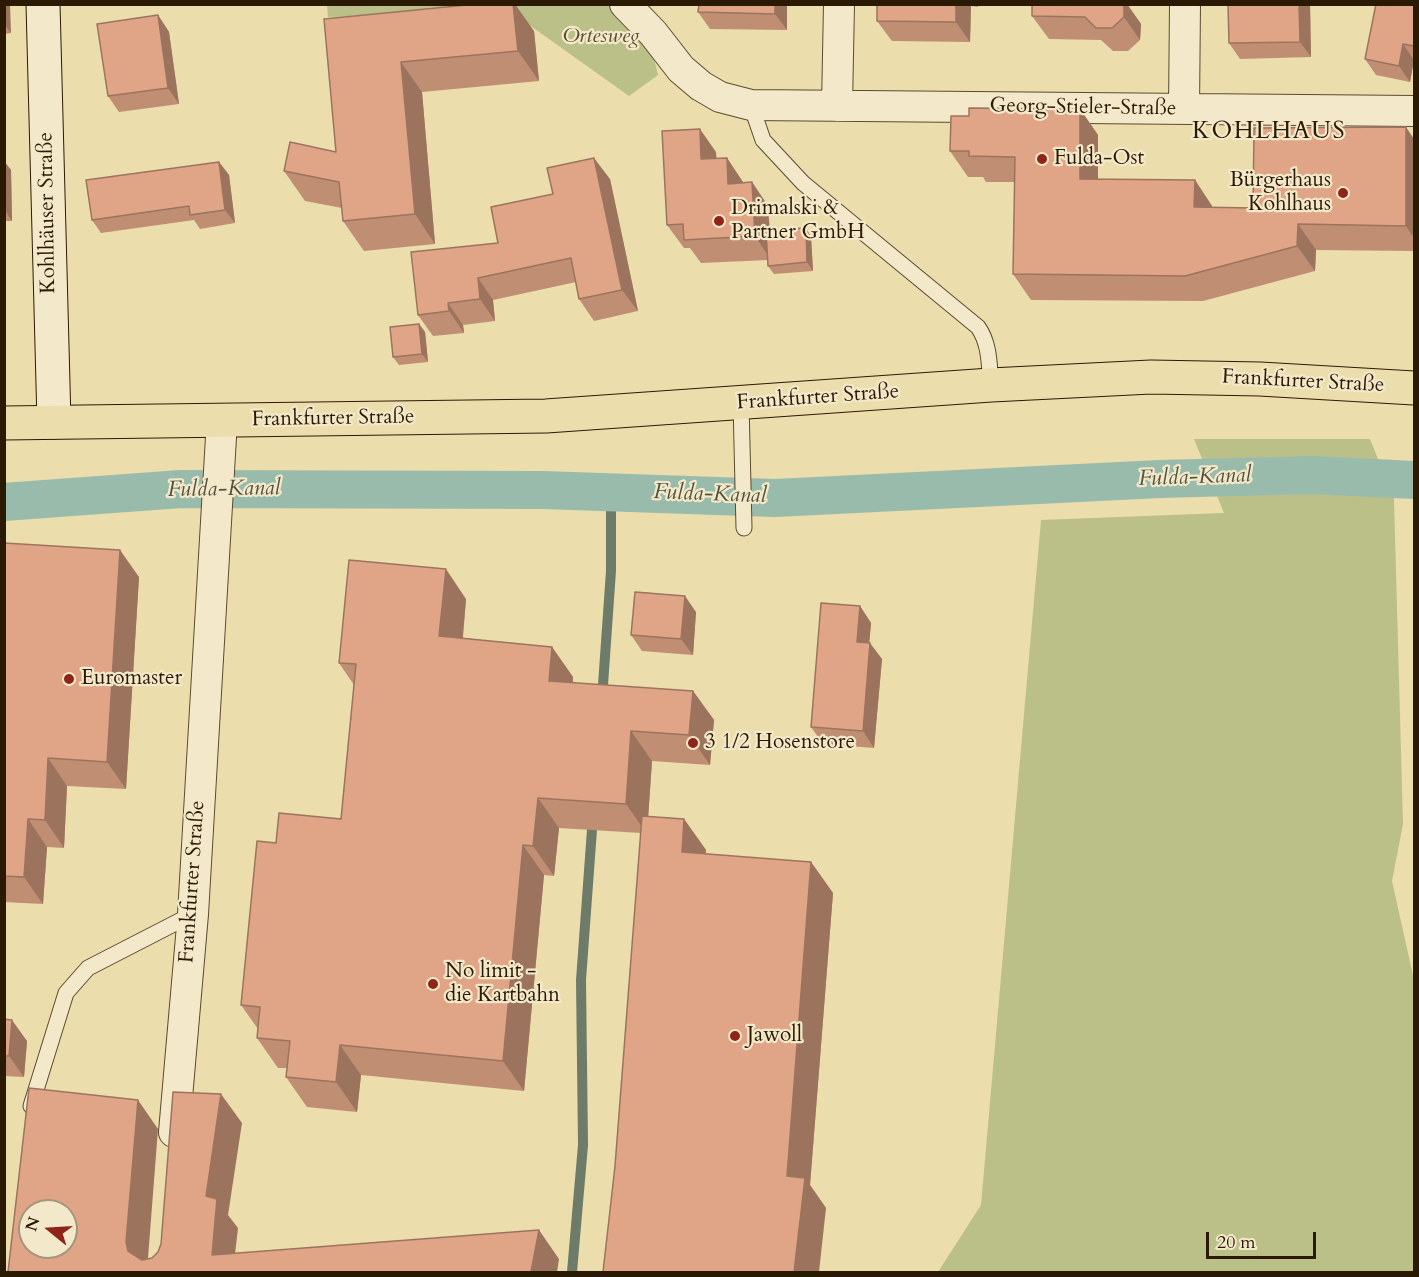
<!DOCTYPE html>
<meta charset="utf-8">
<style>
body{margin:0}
#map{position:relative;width:1419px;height:1277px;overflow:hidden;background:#ecddad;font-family:Cardo,serif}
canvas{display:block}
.frame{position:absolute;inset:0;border:6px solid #2b1a03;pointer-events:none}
.north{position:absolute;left:18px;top:1199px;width:60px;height:60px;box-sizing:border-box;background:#f3e9ca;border:2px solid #a3967a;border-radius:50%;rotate:288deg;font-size:16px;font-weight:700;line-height:24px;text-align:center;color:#2b1a03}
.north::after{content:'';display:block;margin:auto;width:21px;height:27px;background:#8f2418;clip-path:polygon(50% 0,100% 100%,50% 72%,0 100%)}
.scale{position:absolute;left:1206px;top:1232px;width:110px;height:27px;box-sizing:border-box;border:3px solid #2b1a03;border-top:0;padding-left:8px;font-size:18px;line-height:21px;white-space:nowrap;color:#2b1a03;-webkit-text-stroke:4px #f3e9ca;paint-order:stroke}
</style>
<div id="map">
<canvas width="1419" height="1277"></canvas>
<div class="frame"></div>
<div class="north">N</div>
<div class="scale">20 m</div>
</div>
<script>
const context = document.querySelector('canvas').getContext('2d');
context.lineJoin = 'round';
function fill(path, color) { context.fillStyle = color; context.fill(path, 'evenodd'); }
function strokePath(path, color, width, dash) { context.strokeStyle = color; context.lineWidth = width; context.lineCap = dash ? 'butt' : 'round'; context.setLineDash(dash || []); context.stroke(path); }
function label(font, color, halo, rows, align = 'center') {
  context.font = font + ' Cardo,serif'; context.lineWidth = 4.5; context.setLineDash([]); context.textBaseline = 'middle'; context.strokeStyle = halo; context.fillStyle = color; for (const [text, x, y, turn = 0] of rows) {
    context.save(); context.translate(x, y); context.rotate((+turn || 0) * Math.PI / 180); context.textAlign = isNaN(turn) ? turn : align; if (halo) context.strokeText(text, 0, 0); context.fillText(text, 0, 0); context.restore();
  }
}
const green = new Path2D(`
 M327,5h286l36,33 9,37 -29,21 -118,-84 -183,5z
 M1194,439h176l24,60 9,325 -11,57 22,99v292h-476l43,-67 60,-685 183,-7z`);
const stream = new Path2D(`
 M602,699l9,-128v-78
 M572,1272l11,-127 -2,-165 12,-164`);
const canal = new Path2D(`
 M4,502l177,-13 362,1 232,8 385,-19 152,-4 102,5`);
const service = new Path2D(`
 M751,105l12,35 40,43 175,144c12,17 11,38 13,58
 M741,403l3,125
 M31,1106l35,-113 22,-25 105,-54`);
const minor = new Path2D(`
 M625,4l28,29 28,36 20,17 19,11 31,8 663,6
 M837,106l2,-102
 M1184,109l1,-105
 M174,1132l19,-218 29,-494`);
const secondary = new Path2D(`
 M43,4l11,418`);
const primary = new Path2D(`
 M4,423l542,-7 445,-31 160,-8 109,2 154,9`);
const wall = new Path2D(`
 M4,4l7,29 -7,1z
 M699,4h88v26l-77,-1 -12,-17z
 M877,4h101v3l-7,-1 -1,36 -78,-1 -15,-20z
 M1127,4l14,20 -1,16 -12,11h-15l-12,-11 -52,-1 -17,-23z
 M1310,4l1,53 -71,2 -11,-16z
 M1414,4v56l-4,22 -34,-7 -11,-16z
 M158,15l11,17 10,72 -60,8 -11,-16z
 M324,19l210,12 5,50 -117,11 13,152 -71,7 -21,-30 -1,-13 -37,-7 -21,-30 52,-19z
 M1080,109l18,26v45h97l17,26v1l41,1 161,-69v112l-98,-1 -1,21 -112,30 -172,-1 -18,-26 2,-92h-29l-3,-5h-15l-18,-26 19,-35z
 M716,152v6h11l16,25 9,-1 16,24 2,24 41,7 2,34 -39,3 -6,-8v-6l-67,3 -11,-15h-6l-17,-23z
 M4,161l7,9 1,51h-8z
 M219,162l10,13 6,48 -35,6 -6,-9 -93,13 -9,-13z
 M610,179l28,132 -44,10 -15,-22 -3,-17 -83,18 2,21 -32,4 1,8 -31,3 -15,-21 135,-121z
 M419,324l6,8 3,30 -29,3 -6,-8z
 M4,543l135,34 -13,212 -59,-3 -3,62 -17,-1 -4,57 -39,-2z
 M466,599l-3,39 89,9 21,30v6l120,8 21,29 -4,45 -58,-4 -4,56 36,2 22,31 -1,4 106,8 22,31 -23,292 16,23 -211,-42 26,-333 -82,-5 -5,48 -10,-1 -20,216 -163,-16 -4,37 -50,-5 -21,-30 1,-9h-9l-21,-30 1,-9 -17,-24 35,-162 65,-24 13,-134 -15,-22z
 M860,606l11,17 -2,20 13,16 -8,89 -51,-4 -12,-17z
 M696,612l-3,43 -51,-4 -11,-16z
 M4,1019l23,22 -3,36 -20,-1z`);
const shadedWall = new Path2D(`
 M4,4h6l1,29 -7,-9z
 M513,4h2l19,27 5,50 -21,-30z
 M775,4h12v26l-12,-16z
 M956,4h13l2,2 -1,36 -14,-20z
 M1122,4h5l14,20 -1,16 -16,-23z
 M1299,4h11l1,53 -11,-15z
 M158,15l11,17 10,72 -11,-16z
 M1403,44l11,16 -4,22 -11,-16z
 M401,62l21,30 13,152 -20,-30z
 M1080,109l18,26v70l-18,-26z
 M1406,127l8,12v99l-8,-12z
 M700,129l16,23 2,31 -17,-24z
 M594,158l16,21 28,132 -16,-21z
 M727,158l16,24 1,25 -16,-23z
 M4,161l7,9 1,51 -8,-12z
 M219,162l10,13 6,48 -10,-13z
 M1195,180l17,26v27l-18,-26z
 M752,182l16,24 3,54 -16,-24z
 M1298,224l18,26 -1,21 -18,-25z
 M806,228l5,9 2,34 -6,-9z
 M478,278l15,22 2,21 -15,-22z
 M448,303l15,22 1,8 -15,-22z
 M419,324l6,8 3,30 -6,-8z
 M120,550l19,27 -13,212 -19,-27z
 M446,569l20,30 -6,67 -21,-30z
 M685,596l11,16 -3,43 -12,-16z
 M860,606l11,17 -3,35 -11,-16z
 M870,643l12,16 -8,89 -11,-17z
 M552,647l21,30 -3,34 -21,-30z
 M693,691l21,29 -4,45 -21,-30z
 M631,731l21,30 -5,73 -21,-30z
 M48,758l19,28 -3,62 -19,-28z
 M538,798l21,30 -5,48 -21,-30z
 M28,819l19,28 -4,57 -19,-27z
 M684,819l22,31 -3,33 -21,-31z
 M523,845l21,30 -20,216 -21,-30z
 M811,862l22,31 -23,292 16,23 -7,64h-25l-7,-96z
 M12,1020l15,21 -3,36 -15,-21z
 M340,1045l21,30 -4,37 -21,-30z
 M221,1094l21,29 -14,92 10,13 -5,44 -21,-17 -6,-59z
 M138,1100l20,29 -11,142 -19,-20 -2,-9z
 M539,1230l20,29 -2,13h-26z`);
const building = new Path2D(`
 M477,4h36l5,47 -117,11 14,152 -72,7 -4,-39 -55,-11 6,-29 46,10 -12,-133z
 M699,4h76v10l-77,-2z
 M877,4h79v18l-79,-1z
 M1032,4h92v13l-12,11h-16l-11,-11 -53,-1z
 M1228,4h71l1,38 -71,1z
 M1376,4h38v42l-11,-2 -4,22 -34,-7z
 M158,15l10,73 -60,8 -11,-72z
 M969,108l111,1v70l115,1 -1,27 59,1 1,-80 152,-1v99l-108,-2 -1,22 -112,30 -172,-2 2,-117 -46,-1v-5h-19l1,-35h18z
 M700,129l1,30 26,-1 1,26 24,-2 3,54 -71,4 -1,-16 -16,1 -5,-94z
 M594,158l28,132 -43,9 -8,-41 -93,20 2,21 -32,4 1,8 -31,4 -7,-63 87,-9 -7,-36 62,-13 -6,-26z
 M219,162l6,48 -35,5 -1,-9 -97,14 -6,-40z
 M806,228l1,34 -39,4 -2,-36z
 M419,324l3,30 -29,3 -3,-30z
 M4,543l116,7 -13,212 -59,-4 -3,62 -17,-1 -4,58 -20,-1z
 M349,560l97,9 -7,67 113,11 -3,34 144,10 -4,44 -58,-4 -5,73 -88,-6 -5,48 -10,-1 -20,216 -163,-16 -4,37 -50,-5 4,-36 -33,-3 3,-31 -19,-2 16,-164 19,2 3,-30 62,6 15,-155 -17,-1z
 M635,592l50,4 -4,43 -50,-4z
 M821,603l39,3 -3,36 13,1 -7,88 -52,-4z
 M642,816l42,3 -2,33 129,10 -24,314 18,2 -11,94h-191l12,-106z
 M4,1019l8,1 -3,36h-5z
 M29,1088l109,12 -12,142 2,9 14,9 10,-2 6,-6 3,-8 12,-152 48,2 -15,102 11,3 -5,56 327,-25 -8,42h-523zM30,1211h36v36h-36z`);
const markers = [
 [1042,159,6,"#8f2418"],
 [1343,193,6,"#8f2418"],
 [719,221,6,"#8f2418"],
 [69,679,6,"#8f2418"],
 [693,743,6,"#8f2418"],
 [433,984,6,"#8f2418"],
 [735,1036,6,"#8f2418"]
];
const parkNames = [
 ["Ortesweg",601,37]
];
const streetNames = [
 ["Georg-Stieler-Straße",1083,108,1],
 ["Kohlhäuser Straße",48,213,-91],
 ["Frankfurter Straße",1303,382,3],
 ["Frankfurter Straße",818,398,-4],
 ["Frankfurter Straße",333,419,-1],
 ["Frankfurter Straße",193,882,-86]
];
const poiNames = [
 ["Fulda-Ost",1054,159],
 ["Bürgerhaus",1331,181,"right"],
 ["Kohlhaus",1331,205,"right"],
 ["Drimalski &",731,209],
 ["Partner GmbH",731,233],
 ["Euromaster",81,679],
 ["3 1/2 Hosenstore",705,743],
 ["No limit -",445,972],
 ["die Kartbahn",445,996],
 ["Jawoll",747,1036]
];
const waterNames = [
 ["Fulda-Kanal",1195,478,-2],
 ["Fulda-Kanal",224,490,-1],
 ["Fulda-Kanal",710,495,2]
];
const quarterNames = [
 ["KOHLHAUS",1269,132]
];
fill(green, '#bac088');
strokePath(stream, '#6d7b68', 10);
strokePath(canal, '#99bbac', 38);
strokePath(service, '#5b4b2e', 17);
strokePath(minor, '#5b4b2e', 32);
strokePath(secondary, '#2b1a03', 35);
strokePath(primary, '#2b1a03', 35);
strokePath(service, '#f3e9ca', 15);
strokePath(minor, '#f3e9ca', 30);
strokePath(secondary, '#f3e9ca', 33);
strokePath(primary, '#ecddad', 33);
fill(wall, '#c08e73');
fill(shadedWall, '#9c745e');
fill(building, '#dfa586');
strokePath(building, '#9c745e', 1.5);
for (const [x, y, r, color] of markers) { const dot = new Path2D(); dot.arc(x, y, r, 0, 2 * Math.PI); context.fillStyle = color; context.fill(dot); strokePath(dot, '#f3e9ca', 2); }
label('italic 21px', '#564c2b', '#f3e9ca', parkNames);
label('21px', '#2b1a03', '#f3e9ca', streetNames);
label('21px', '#2b1a03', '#f3e9ca', poiNames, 'left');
label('italic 22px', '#52523e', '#f3e9ca', waterNames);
context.letterSpacing = '1.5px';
label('24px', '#2b1a03', '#f3e9ca', quarterNames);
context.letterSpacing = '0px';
</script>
